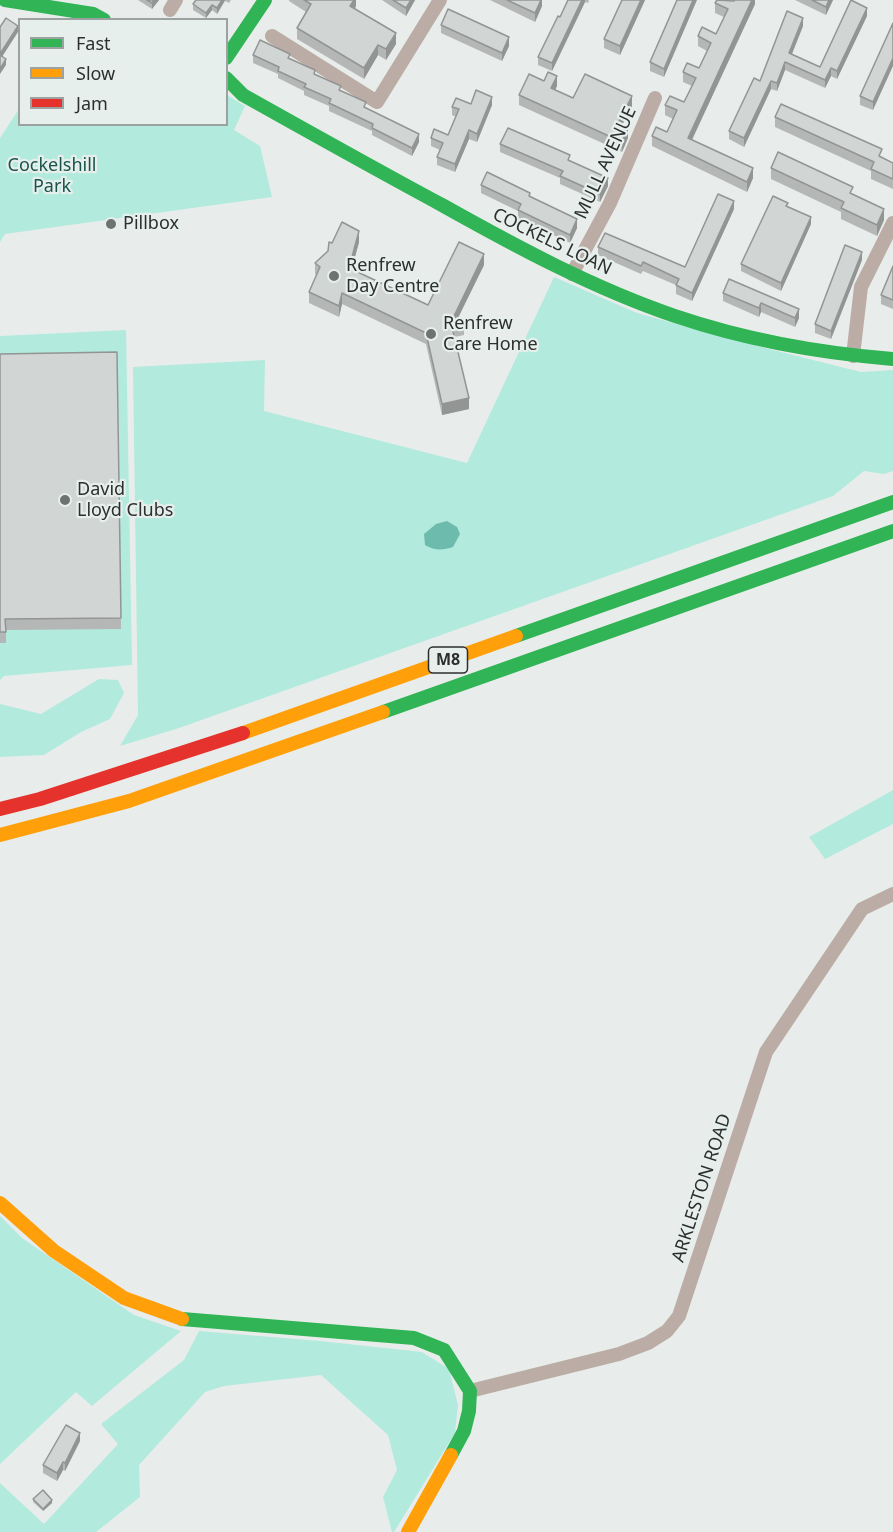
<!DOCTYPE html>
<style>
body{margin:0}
#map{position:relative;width:893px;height:1532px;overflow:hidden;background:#e8edeb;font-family:"Noto Sans",sans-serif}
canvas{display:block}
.legend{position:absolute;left:18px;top:18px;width:210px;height:108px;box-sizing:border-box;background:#e6efec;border:2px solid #9ca2a0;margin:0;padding:8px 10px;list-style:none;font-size:18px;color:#2c2f2e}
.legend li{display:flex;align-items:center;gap:12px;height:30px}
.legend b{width:30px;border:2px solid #9ca2a0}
</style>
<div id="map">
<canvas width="893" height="1532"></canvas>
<ul class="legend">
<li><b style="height:8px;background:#30b455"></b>Fast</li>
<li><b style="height:8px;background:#ff9f0a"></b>Slow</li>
<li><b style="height:8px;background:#e5322d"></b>Jam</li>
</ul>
</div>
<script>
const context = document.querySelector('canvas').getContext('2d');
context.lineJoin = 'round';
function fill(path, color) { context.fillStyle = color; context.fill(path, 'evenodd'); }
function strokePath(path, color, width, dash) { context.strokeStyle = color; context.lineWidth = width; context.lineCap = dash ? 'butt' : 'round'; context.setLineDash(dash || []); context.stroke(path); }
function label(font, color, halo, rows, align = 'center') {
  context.font = font + ' "Noto Sans",sans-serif'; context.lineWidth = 4.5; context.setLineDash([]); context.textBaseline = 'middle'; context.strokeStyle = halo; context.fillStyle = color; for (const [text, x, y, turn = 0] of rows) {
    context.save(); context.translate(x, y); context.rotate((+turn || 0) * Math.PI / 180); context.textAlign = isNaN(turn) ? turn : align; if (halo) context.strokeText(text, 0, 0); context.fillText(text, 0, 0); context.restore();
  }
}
const green = new Path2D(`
 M227,95l18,11 -11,24 26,16 12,51 -267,37 -5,8v-104l19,-29 1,15h206z
 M554,277l83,36 128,35 96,24 32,-2v101l-9,3 -20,-3 -31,25 -654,232 -59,18 18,-31 -5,-348 132,-7 -1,51 203,52z
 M126,330l6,335 -128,11 -4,4v-344z
 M99,679l19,1 6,13 -14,26 -29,13 -37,23 -44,2v-53l41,10z
 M893,790v34l-68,35 -16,-22z
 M0,1216l22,22 112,77 47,16 -89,75 -16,-14 -76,72z
 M199,1331l121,10 102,11 27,17 9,36 -3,28 -61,99h-2l-9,-35 14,-27 -9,-35 -67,-60 -97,11 -19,6 -66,73 1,32 -44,35h-96v-49l44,41 74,-80 -17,-20 83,-64z`);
const water = new Path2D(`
 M447,521l10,6 3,7 -7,13c-10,3 -18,4 -28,-2l-1,-11 12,-10z`);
const street = new Path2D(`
 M170,10l6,-10
 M272,36l105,66 63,-102
 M572,274l38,-71 45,-105
 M853,356l8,-69 32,-64
 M470,1391l149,-37 29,-11 19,-12 12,-15 87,-264 96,-143 31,-15`);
const fast = new Path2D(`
 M5,0l88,14 11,6
 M226,58l39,-58
 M226,78l17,17c66,37 132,74 199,110 75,42 151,83 233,111 71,24 144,37 218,43
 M516,636l377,-134
 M383,712l510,-181
 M182,1319l232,19 30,12 26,41 -1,20 -5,20 -13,24`);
const slow = new Path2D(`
 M243,733l273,-97
 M0,835l129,-34 254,-89
 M0,1203l54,48 70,47 58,21
 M408,1532l43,-77`);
const jam = new Path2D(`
 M0,809l40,-10 203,-66`);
const wall = new Path2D(`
 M138,0h21l-7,9z
 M196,0h35l-2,3 -4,-2 -8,13 -5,-4 -6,8 -13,-8v-6z
 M289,0h67v6l-1,3 41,35 -10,16 -8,-5 -14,24 -67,-40v-11l9,-16 -17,-11z
 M382,0h33l-9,16z
 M490,0h52v6l-7,16z
 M568,0h21l-1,3 -3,-1 -33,69 -14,-6v-8l22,-40z
 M622,0h23l-25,55 -16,-7v-9z
 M677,0l-13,77 -14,-6v-9z
 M755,0v4l-63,136 61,38 -6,14 -95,-46v-10l15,-4 6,-13 -8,-4v-10l19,-3 8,-16 -9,-4v-10l16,-4 8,-17 -9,-5v-10l18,-2 8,-17 -9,-4v-10z
 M795,0h38l-7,15z
 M867,16l-30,63 -6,-3 -6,12 -40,-18 -8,21 -6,-2 -27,58 -15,-8v-8l31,-50 43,-55 -11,28 28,13z
 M893,23l-20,87 -13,-5v-9z
 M441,25l68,21 -7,15 -61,-28z
 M253,55l37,3 129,84 -7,14 -40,-21v-4l-43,-20v-5l-25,-11v-4l-26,-13v-4l-25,-11z
 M544,81l13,5 -2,4 18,8 59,8 -10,19 6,13 -6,14 -103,-47v-10z
 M471,104l21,1 -15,37 -8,-3 -14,33 -18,-7v-8l3,-7 -9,-4v-8l17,-3 8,-18 -4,-2v-8z
 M775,117l118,46v26l-22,-10v-8l-96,-44z
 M500,144l70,17 38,25 -8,16 -40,-18v-6l-60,-26z
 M771,168l82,27 31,25 -7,16 -36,-17v-7l-70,-33z
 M481,185l49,12 47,31 -7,15 -52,-25v-7l-37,-18z
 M788,207l23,17 -30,67 -40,-20v-7z
 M734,209l-42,92 -16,-7v-9l-33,-14 -2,3 -43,-19v-8l87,20z
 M359,242l-7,27 76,36 56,-40 -27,55 7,4v11l-9,2 14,72 -27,6 -16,-71 -84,-40 -3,13 -30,-14v-11l8,-17 -2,-1v-11l13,-12 4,-8z
 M862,260l-31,79 -16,-6v-9z
 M893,266v43l-12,-5v-9z
 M729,279l70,39 -4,9 -34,-15 -2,5 -36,-16v-8z
 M117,352l4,277 -115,1v13h-6v-289z
 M80,1441l-15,30 -2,-1 -6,11 -14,-8v-8z
 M33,1499l19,4 -9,8 -10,-9z`);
const shadedWall = new Path2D(`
 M154,0h5l-7,9v-6z
 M222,0h3l-8,14v-6z
 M354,0h2v6l-6,10v-10z
 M411,0h4l-9,16v-8z
 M541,0h1v6l-7,16v-9z
 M582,0h3v2l-33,69v-8z
 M641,0h4l-25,55v-9z
 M693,0h4l-33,77v-8z
 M752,0h3v4l-67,144v-10z
 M829,0h4l-7,15v-8z
 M212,5v5l-6,8v-5z
 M867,8v8l-30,63v-8z
 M803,18v8l-14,35v-8z
 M18,26v6l-18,28v-6z
 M396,33v11l-10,16v-11z
 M509,37v9l-7,15v-8z
 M378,45v10l-14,24v-11z
 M893,58v8l-20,44v-8z
 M6,59v6l-6,9v-5z
 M785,62v8l-8,21v-8z
 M831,68v8l-6,12v-8z
 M557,76v10l-6,12v-10z
 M771,81v8l-27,58v-9z
 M632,96v10l-14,27v-10z
 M492,97v8l-15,37v-8z
 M628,128v10l-6,14v-10z
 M469,130v9l-14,33v-8z
 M419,134v8l-7,14v-8z
 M753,168v10l-6,14v-10z
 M608,178v8l-8,16v-8z
 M734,201v8l-42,92v-8z
 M884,209v11l-7,16v-11z
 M811,217v7l-30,67v-8z
 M577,219v9l-7,15v-8z
 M359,231v11l-10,37v-11z
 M862,252v8l-31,79v-8z
 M484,254v11l-30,61 -1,-8z
 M342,293v11l-3,13v-11z
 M761,303v9l-2,5v-9z
 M799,309v9l-4,9v-9z
 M469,398v11l-27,6v-11z
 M80,1433v8l-15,30v-8z
 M63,1462v8l-6,11v-8z
 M52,1500v3l-9,8v-2z`);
const building = new Path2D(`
 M147,0h7l-2,3z
 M196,0h26l-5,8 -5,-3 -6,8 -13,-9z
 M304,0h50l-4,6 46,27 -10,16 -8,-4 -14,23 -67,-40 14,-24z
 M393,0h18l-5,8z
 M507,0h34l-6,13z
 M568,0h14l-30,63 -14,-6 20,-41 2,1z
 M622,0h19l-21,46 -16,-7z
 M677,0h16l-29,69 -14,-7z
 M717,0l17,1v-1h18l-64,138 65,30 -6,14 -95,-46 4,-9 11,5 10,-22 -12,-5 5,-9 14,6 12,-24 -13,-6 4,-9 12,5 12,-25 -13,-7 4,-9 14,7 12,-25 -13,-6z
 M812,0h17l-3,7z
 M851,0l16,8 -30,63 -6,-3 -6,12 -40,-18 -8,21 -6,-2 -27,57 -15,-7 25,-53 6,3 27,-70 16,7 -14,35 31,14z
 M448,9l61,28 -7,16 -61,-28z
 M6,18l12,8 -18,28v-27z
 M893,23v35l-20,44 -13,-6z
 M260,40l30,14 -2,4 27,12 -1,4 27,12 -2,4 27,12 -2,5 55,27 -7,14 -40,-20 1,-4 -44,-21 2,-4 -27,-12 2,-3 -28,-13 1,-4 -26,-12z
 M0,55l6,4 -6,10z
 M548,72l9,4 -6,12 22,10 12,-24 47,22 -14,27 10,5 -6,14 -103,-47 10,-21 15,7z
 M476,90l16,7 -15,37 -8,-4 -14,34 -18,-7 6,-14 -12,-5 3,-9 14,6 11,-26 -7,-2 4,-9 15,6z
 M781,104l101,45 -3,7 14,7v16l-22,-10 3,-7 -99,-45z
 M508,128l62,27 -2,5 40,18 -8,16 -40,-18 3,-5 -63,-27z
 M778,152l75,35 -3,6 34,16 -7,16 -36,-17 3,-6 -73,-34z
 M487,172l43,21 -1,3 48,23 -7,16 -52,-25 3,-6 -40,-19z
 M718,194l16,7 -42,92 -16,-8 3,-6 -36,-17 -2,4 -43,-19 7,-14 80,34z
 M773,196l15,7 -2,3 25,11 -30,66 -40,-19z
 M342,222l17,9 -10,37 79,37 31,-63 25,12 -31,64 11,6 -12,3 17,71 -27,6 -16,-71 -84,-40 -3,13 -30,-14 11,-25 -5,-4 13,-12 1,-9 3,1z
 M845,245l17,7 -31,79 -16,-7z
 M893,266v34l-12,-5z
 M729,279l70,30 -4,9 -34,-15 -2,5 -36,-15z
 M117,352l4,266 -116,1 1,13h-6v-278z
 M66,1425l14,8 -15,30 -2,-1 -6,11 -14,-8z
 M43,1490l9,10 -9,9 -10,-10z`);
const markers = [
 [111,224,6,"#6e7270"],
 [334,276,6,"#6e7270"],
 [431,334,6,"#6e7270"],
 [65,500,6,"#6e7270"]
];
const shields = [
 [448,660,39]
];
const shieldNames = [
 ["M8",448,660]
];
const streetNames = [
 ["MULL AVENUE",606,163,-65],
 ["COCKELS LOAN",552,242,26],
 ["ARKLESTON ROAD",702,1188,-72]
];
const parkNames = [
 ["Cockelshill",52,166],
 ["Park",52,187]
];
const poiNames = [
 ["Pillbox",123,224],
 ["Renfrew",346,266],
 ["Day Centre",346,287],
 ["Renfrew",443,324],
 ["Care Home",443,345],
 ["David",77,490],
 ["Lloyd Clubs",77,511]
];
fill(green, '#b2eadd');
fill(water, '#6dbbac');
strokePath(street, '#bbada5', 14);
strokePath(fast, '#30b455', 14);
strokePath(slow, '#ff9f0a', 14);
strokePath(jam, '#e5322d', 14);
fill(wall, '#b4b7b6');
fill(shadedWall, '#929594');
fill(building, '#d1d5d4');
strokePath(building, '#929594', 1.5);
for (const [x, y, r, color] of markers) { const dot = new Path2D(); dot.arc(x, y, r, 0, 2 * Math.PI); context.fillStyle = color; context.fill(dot); strokePath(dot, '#e6efec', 2); }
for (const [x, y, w] of shields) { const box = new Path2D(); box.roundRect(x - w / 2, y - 13, w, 26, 4.5); context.fillStyle = '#e6efec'; context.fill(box); strokePath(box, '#2c2f2e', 1.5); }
label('bold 16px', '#2c2f2e', null, shieldNames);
label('18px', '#2c2f2e', '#e6efec', streetNames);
label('18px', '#185449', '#e6efec', parkNames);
label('18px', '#2c2f2e', '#e6efec', poiNames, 'left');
</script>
